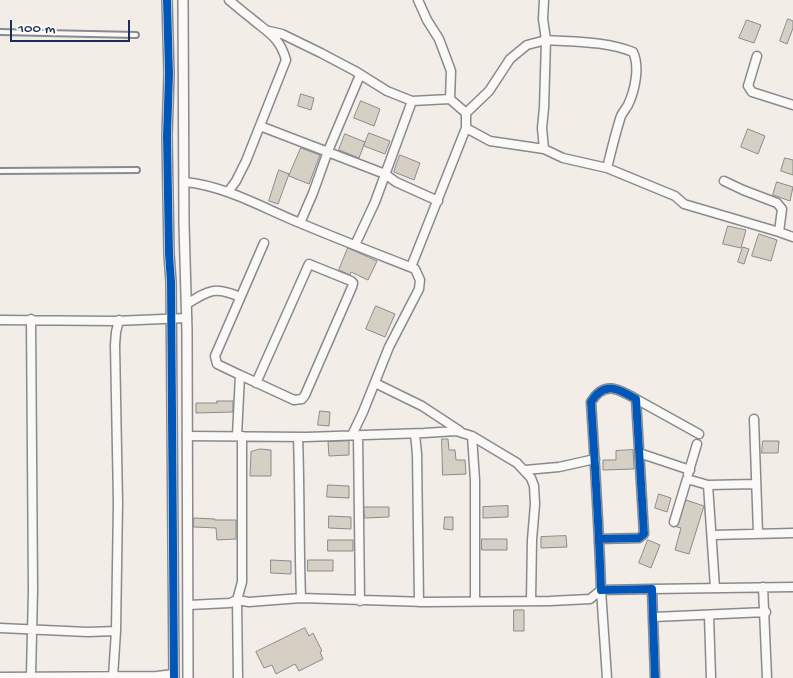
<!DOCTYPE html>
<style>
body{margin:0}
#map{position:relative;width:793px;height:678px;overflow:hidden;background:#f2eee7;font-family:"Gochi Hand",sans-serif}
canvas{display:block}
.scale{position:absolute;left:10px;top:20px;width:120px;height:22px;box-sizing:border-box;border:2px solid #1b2f5e;border-top:0;padding-left:6px;font-size:15px;line-height:18px;white-space:nowrap;color:#1b2f5e;-webkit-text-stroke:4px #fdfcf7;paint-order:stroke}
</style>
<div id="map">
<canvas width="793" height="678"></canvas>
<div class="scale">100 m</div>
</div>
<script>
const context = document.querySelector('canvas').getContext('2d');
context.lineJoin = 'round';
function fill(path, color) { context.fillStyle = color; context.fill(path, 'evenodd'); }
function strokePath(path, color, width, dash) { context.strokeStyle = color; context.lineWidth = width; context.lineCap = dash ? 'butt' : 'round'; context.setLineDash(dash || []); context.stroke(path); }
const building = new Path2D(`
 M788,19l5,2v7l-6,16 -7,-3z
 M747,20l14,5 -7,18 -15,-5z
 M301,94l13,4 -3,12 -13,-4z
 M361,101l19,8 -6,17 -20,-8z
 M748,129l17,7 -7,18 -17,-7z
 M369,133l21,8 -5,13 -21,-8z
 M345,134l20,8 -6,16 -20,-8z
 M301,148l19,7 -11,29 -20,-8z
 M400,155l20,8 -6,17 -20,-8z
 M785,158l8,2v15l-12,-4z
 M279,170l10,4 -11,30 -9,-3z
 M777,182l16,5 -3,14 -17,-6z
 M728,226l18,4 -5,18 -18,-4z
 M759,234l18,6 -6,21 -19,-5z
 M743,247l6,2 -5,15 -6,-2z
 M348,248l29,13 -9,19 -17,-8 -1,3 -11,-5z
 M376,306l19,8 -10,23 -19,-8z
 M217,401h16v11l-37,1v-10h21z
 M320,411l10,1 -1,14 -11,-1z
 M442,439h6l1,11h6l1,10h9l1,14 -23,1z
 M349,441v14l-20,1 -1,-14z
 M763,441h16l-1,12h-16z
 M260,449l11,1v26h-21l1,-24z
 M633,450l1,19 -31,1v-10h13v-9z
 M328,485l21,1v12l-22,-1z
 M659,494l12,4 -4,14 -12,-4z
 M686,500l18,6 -15,48 -14,-4 6,-22 -4,-1z
 M508,506v11l-25,1v-11z
 M364,507h25v10l-24,1z
 M329,516l22,1v12l-22,-1z
 M445,517h8v13l-9,-1z
 M194,518l21,1v1h21v19l-19,1 -1,-12 -22,-1z
 M566,536l1,11 -26,1v-11z
 M482,539h25v11h-25z
 M328,540h25v11h-25z
 M648,540l12,5 -9,23 -12,-5z
 M271,560l20,1v13l-20,-1z
 M308,560h25v11h-25z
 M514,610h10v21h-10z
 M305,628l4,8 4,-3 9,18 -2,1 3,7 -24,12 -4,-7 -19,10 -4,-9 -8,3 -8,-16z`);
const service = new Path2D(`
 M0,32l136,3
 M0,171l137,-1`);
const minor = new Path2D(`
 M418,0l9,20 12,19 12,32 -1,28
 M544,0l-1,19 3,21c28,2 60,1 87,12 7,15 2,38 -5,53 -3,5 -7,9 -8,14 -5,16 -9,33 -13,49l68,28 9,8 95,28
 M269,31l13,3 39,19 34,18 32,20 25,10 38,-2 16,14
 M757,56l-9,30 4,6 41,13
 M260,126l125,48 11,8 42,19
 M466,128l24,13 54,8 19,9 44,10
 M724,181l19,9 34,13 5,6 -3,23 14,5
 M185,182c41,4 78,26 115,41 38,16 77,31 115,46l5,11 -1,9 -30,58 -26,65 -11,23
 M228,192l8,-11 10,-20 40,-101c-6,-23 -19,-28 -35,-42 -8,-6 -15,-12 -22,-18
 M300,223l13,-30 15,-42 32,-76
 M355,245l20,-43 37,-101
 M411,267l55,-139v-15l23,-22 21,-32 17,-14 19,-5 -2,68 -2,20 2,21
 M187,304c22,-14 28,-18 53,-7
 M0,320l115,1 72,-3
 M240,375l54,25 8,-1 3,-4 47,-108 1,-4 -2,-2 -42,-17 -53,119
 M375,383l47,23 38,25
 M636,399l63,35
 M754,419l4,114
 M415,434l2,20 2,148
 M358,435l2,166
 M187,436l119,1 118,-4 32,-2 16,5 45,27 14,15 3,8 1,18 -3,36 -1,61
 M237,436l3,-61 -23,-11 -2,-8 49,-113
 M472,436l3,44v121
 M298,437c2,54 1,107 3,161
 M639,453l51,17
 M525,470l34,-3 36,-8
 M688,474l9,-30
 M708,485l48,-1
 M674,522l13,-43 21,6 7,103
 M712,535l81,-2
 M599,539l40,-1 5,-4 -8,-135c-17,-10 -32,-19 -45,3 4,63 8,125 10,188l51,-1 3,89
 M763,587l4,91
 M652,589l141,-2
 M188,605l42,-2 7,-3 12,2 52,-4 125,4 124,-1 40,-2 11,-9 6,88
 M709,615l2,63
 M654,617l112,-5
 M0,628l88,4 28,-1
 M31,676l2,-86 -2,-271
 M0,677l157,-1 17,-2
 M113,677l3,-46 2,-128 -3,-158 1,-13 3,-12
 M238,678l-1,-78 5,-18v-146`);
const tertiary = new Path2D(`
 M167,0l2,74 -2,62 2,118 2,28 3,396
 M183,0l1,224 3,107 1,347`);
const cycleway = new Path2D(`
 M167,0l2,74 -2,62 2,118 2,28 3,396
 M599,539l40,-1 5,-4 -8,-135c-17,-10 -32,-19 -45,3 4,63 8,125 10,188l51,-1 3,89`);
fill(building, '#d6cfc3');
strokePath(building, '#888a90', 1);
strokePath(service, '#888a90', 8);
strokePath(minor, '#888a90', 11);
strokePath(tertiary, '#888a90', 12);
strokePath(service, '#faf9f6', 4);
strokePath(minor, '#faf9f6', 8);
strokePath(tertiary, '#faf9f6', 9);
strokePath(cycleway, '#0057b8', 8);
</script>
